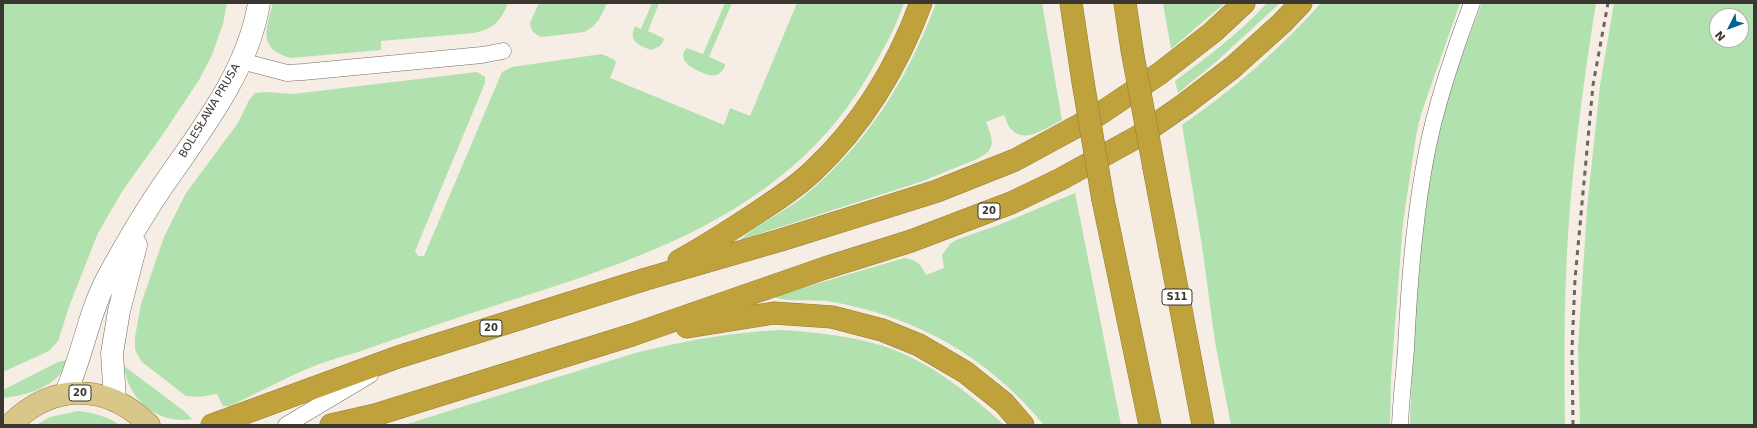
<!DOCTYPE html>
<meta charset="utf-8">
<style>
body{margin:0}
#map{position:relative;width:1757px;height:428px;overflow:hidden;background:#f6ede4;font-family:"DejaVu Sans",sans-serif}
canvas{display:block}
.frame{position:absolute;inset:0;border:4px solid #3a3733;pointer-events:none}
.north{position:absolute;left:1709px;top:8px;width:40px;height:40px;box-sizing:border-box;background:#fff;border:1px solid #b0afad;border-radius:50%;rotate:228deg;font-size:11px;font-weight:700;line-height:16px;text-align:center;color:#3a3733}
.north::after{content:'';display:block;margin:auto;width:14px;height:18px;background:#006593;clip-path:polygon(50% 0,100% 100%,50% 72%,0 100%)}
</style>
<div id="map">
<canvas width="1757" height="428"></canvas>
<div class="frame"></div>
<div class="north">N</div>
</div>
<script>
const context = document.querySelector('canvas').getContext('2d');
context.lineJoin = 'round';
function fill(path, color) { context.fillStyle = color; context.fill(path, 'evenodd'); }
function strokePath(path, color, width, dash) { context.strokeStyle = color; context.lineWidth = width; context.lineCap = dash ? 'butt' : 'round'; context.setLineDash(dash || []); context.stroke(path); }
function label(font, color, halo, rows, align = 'center') {
  context.font = font + ' "DejaVu Sans",sans-serif'; context.lineWidth = 4; context.setLineDash([]); context.textBaseline = 'middle'; context.strokeStyle = halo; context.fillStyle = color; for (const [text, x, y, turn = 0] of rows) {
    context.save(); context.translate(x, y); context.rotate((+turn || 0) * Math.PI / 180); context.textAlign = isNaN(turn) ? turn : align; if (halo) context.strokeText(text, 0, 0); context.fillText(text, 0, 0); context.restore();
  }
}
const green = new Path2D(`
 M3,3h224l-4,21 -11,31 -13,25 -38,57 -38,53 -25,43 -28,71 -12,37 -9,10 -46,21z
 M273,3h235c-8,19 -13,25 -34,30l-93,8v9l-90,8c-34,-9 -25,-29 -18,-55z
 M539,3h68c-6,13 -9,23 -23,29l-42,5c-7,-2 -11,-6 -12,-14z
 M652,3h7l-11,28 15,7 1,2 -4,6 -9,4c-12,-5 -23,-8 -16,-24l6,3z
 M725,3h7l-23,54 16,7v2c-2,4 -4,7 -8,9 -9,3 -46,-13 -30,-27l16,6z
 M797,3h107c-8,24 -20,45 -32,66 -87,154 -250,195 -406,246 -36,12 -72,24 -108,37 -17,5 -35,10 -51,17 -26,11 -52,25 -77,37h-7l-6,-12 -18,3 -13,-1 -44,-34 -7,-12v-13l6,-33 23,-67 22,-44 52,-70 11,-23 6,-7 11,-1 27,2 184,-22 8,5v6l-70,168 3,5h6l78,-184 10,-5 90,-13 13,6 1,3 -6,15 114,47 6,-17 20,8z
 M936,3h106l20,117c-15,7 -37,25 -51,9 -4,-4 -5,-10 -7,-14l-18,7c7,18 11,28 -9,37l-54,22 -183,59c18,-17 43,-27 63,-43 64,-53 104,-116 133,-194z
 M1163,3h62l-54,46z
 M1267,3h13l-63,58 -39,32 -3,-12c32,-24 65,-48 92,-78z
 M1321,3h139l-39,111 -5,22 -13,87 -12,154 -1,48h-159l-16,-83 -13,-96 -20,-121c52,-36 97,-75 139,-122z
 M1482,3h114c-11,68 -20,136 -26,204 -6,72 -6,146 -5,218h-155c4,-102 7,-207 33,-307 10,-40 24,-77 39,-115z
 M1614,3h140v422h-174l-2,-76 9,-141 13,-122zM1717,16h24v24h-24z
 M1075,193l46,232h-77c-57,-69 -128,-109 -217,-124 -17,-2 -35,1 -51,-3l3,-3 125,-37c13,2 17,6 22,17l18,-7 -2,-13 8,-11 6,-4 45,-16z
 M782,330c30,2 61,5 91,13 51,14 93,47 131,82h-600l231,-72c48,-12 97,-21 147,-23z
 M70,359c-12,27 -39,36 -67,39v-8l55,-28z
 M124,366l60,45 8,8c-34,6 -64,-19 -68,-53z
 M78,411c16,2 29,5 42,14h-84l14,-8z`);
const service = new Path2D(`
 M241,61l46,12 16,-1 179,-17 21,-4
 M286,425l84,-50
 M1400,425c1,-25 4,-50 6,-76 3,-66 8,-133 21,-198 10,-51 27,-100 45,-148`);
const minor = new Path2D(`
 M65,394c18,-38 23,-81 44,-119 17,-31 35,-62 55,-91 38,-55 84,-113 95,-181
 M115,400l-3,-47 7,-42 17,-66`);
const primary = new Path2D(`
 M10,425c43,-43 97,-42 139,0`);
const motorway = new Path2D(`
 M1071,3l12,79
 M1125,3l7,47
 M1154,168l49,257
 M1103,200l47,225
 M679,261c28,-16 55,-33 82,-51 18,-12 37,-24 53,-40 49,-46 84,-105 107,-167
 M687,327l87,-14 58,4 50,13 37,15 46,27 39,31 19,22
 M212,425l186,-68 248,-78 135,-39 156,-49 78,-31 83,-45 61,-41 54,-42 31,-29
 M331,425l44,-10 257,-80 193,-67 86,-27 100,-38 50,-24 78,-43 46,-32 47,-36 50,-45 19,-20`);
const rail = new Path2D(`
 M1573,425l-1,-76 3,-70 18,-194 15,-82`);
const motorwayBridge = new Path2D(`
 M1132,50l22,118
 M1083,82l20,118`);
const shields = [
 [989,211,22],
 [1177,297,30],
 [491,328,22],
 [80,393,22]
];
const shieldNames = [
 ["20",989,211],
 ["S11",1177,297],
 ["20",491,328],
 ["20",80,393]
];
const streetNames = [
 ["BOLESŁAWA PRUSA",210,111,-59]
];
fill(green, '#b1e1ae');
strokePath(service, '#736c64', 17);
strokePath(minor, '#736c64', 23);
strokePath(primary, '#917d39', 23);
strokePath(motorway, '#917d39', 23);
strokePath(service, '#fff', 16);
strokePath(minor, '#fff', 22);
strokePath(primary, '#d9c78a', 22);
strokePath(motorway, '#c0a23c', 22);
strokePath(rail, '#6b6661', 3, [5, 5]);
strokePath(motorwayBridge, '#917d39', 23, []);
strokePath(motorwayBridge, '#c0a23c', 22);
for (const [x, y, w] of shields) { const box = new Path2D(); box.roundRect(x - w / 2, y - 8, w, 16, 3); context.fillStyle = '#fff'; context.fill(box); strokePath(box, '#3a3733', 1); }
label('bold 10px', '#3a3733', null, shieldNames);
label('11px', '#3a3733', '#fff', streetNames);
</script>
